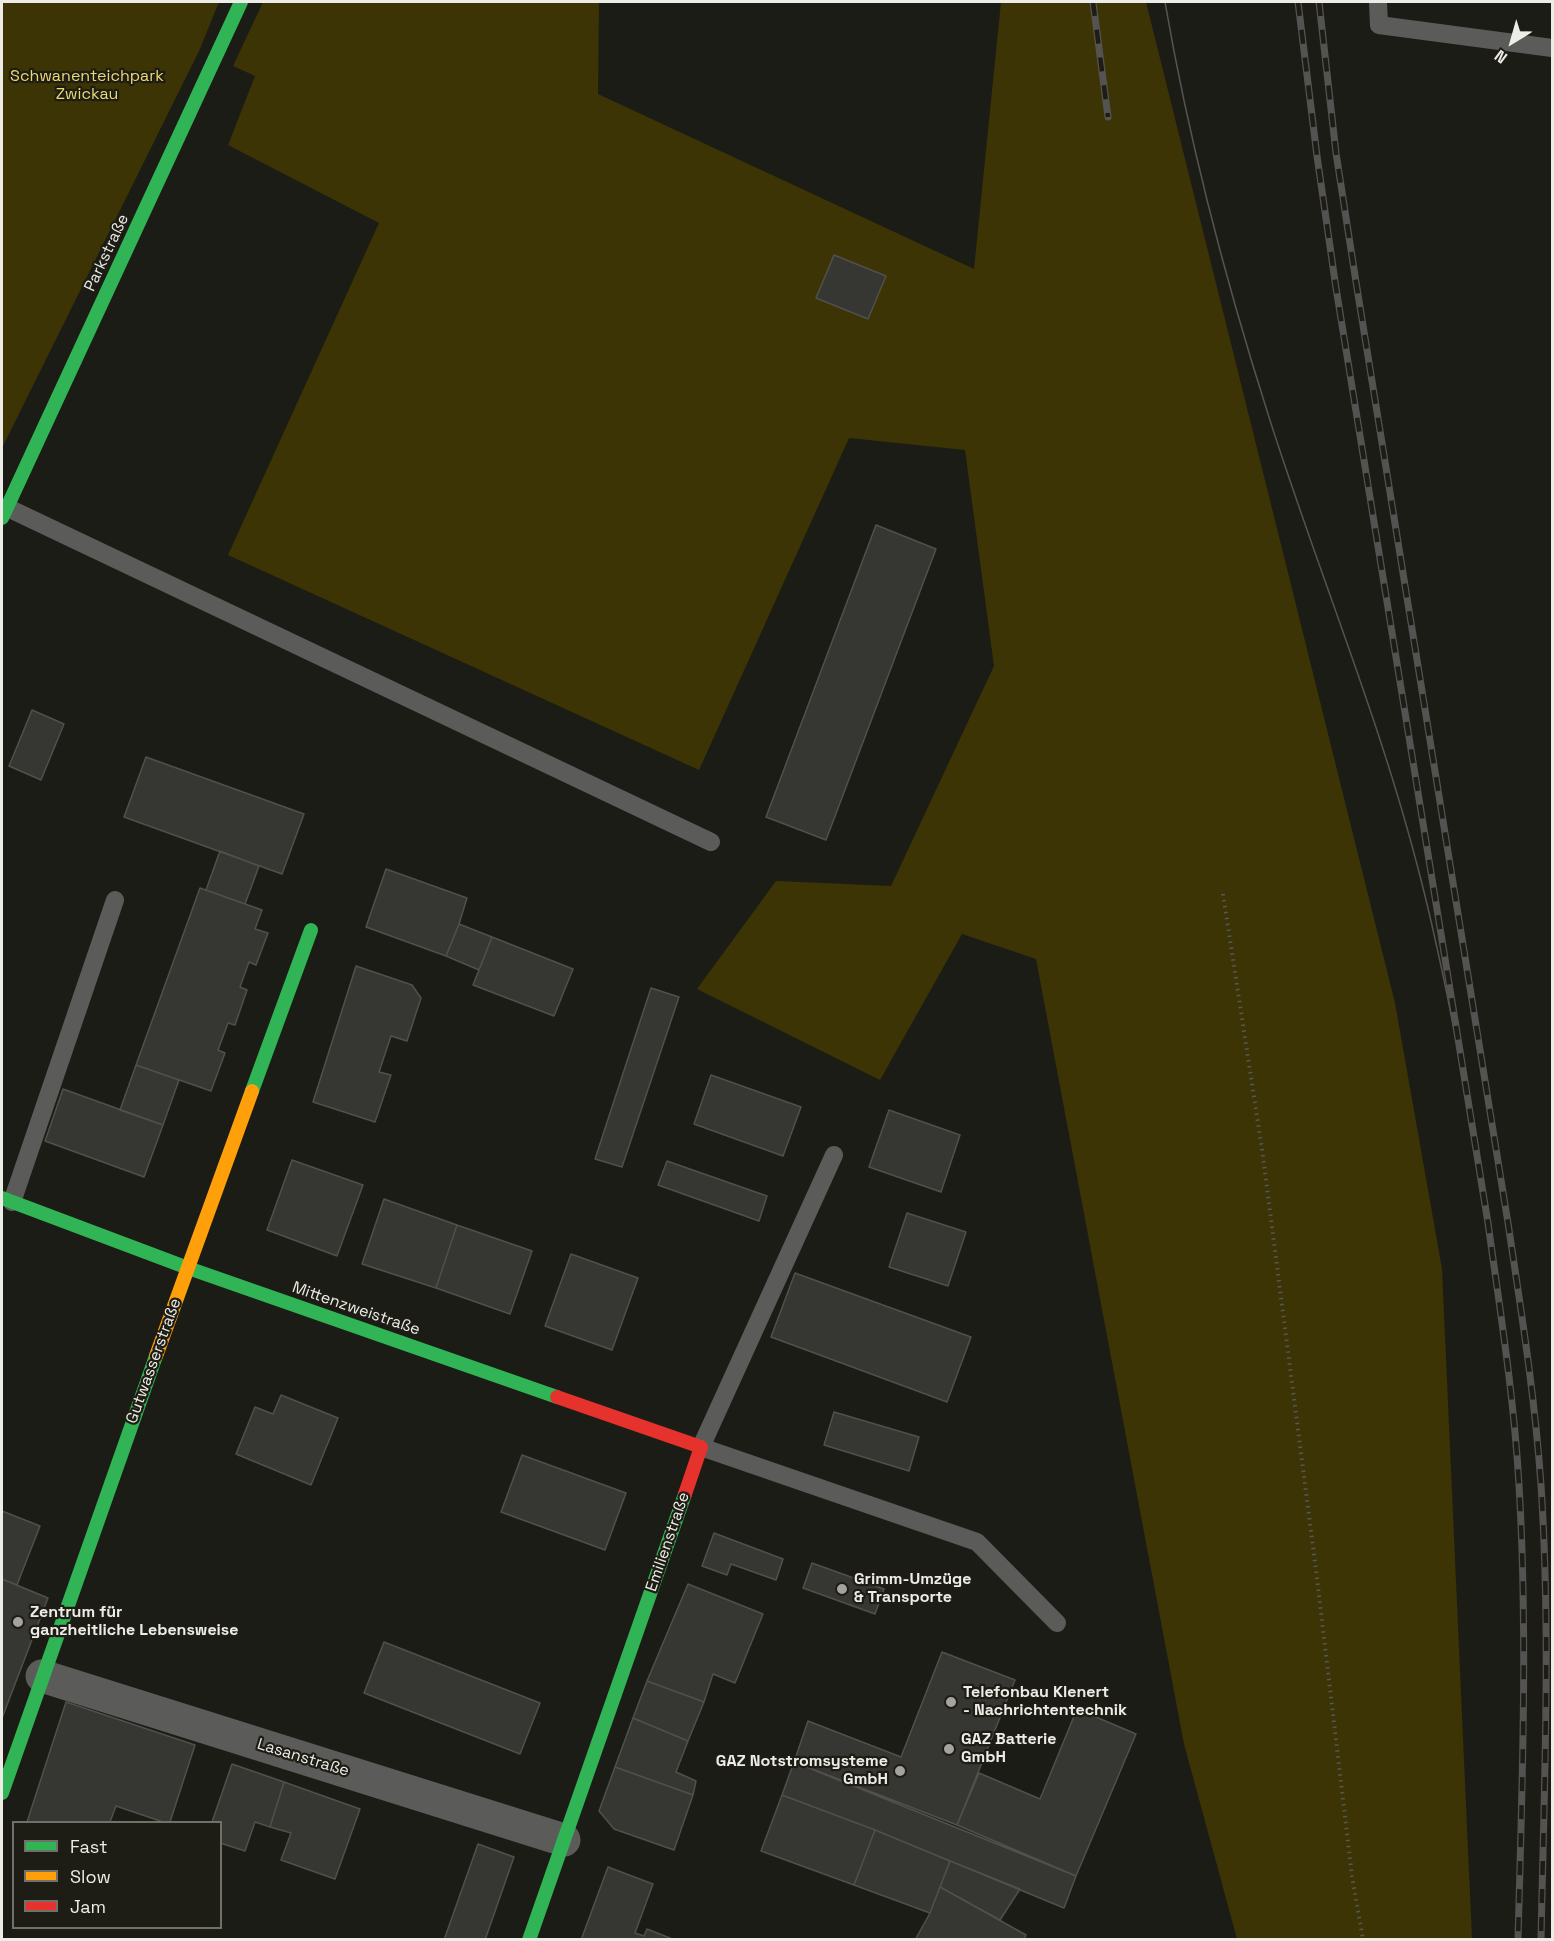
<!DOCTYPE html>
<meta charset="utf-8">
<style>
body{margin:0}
#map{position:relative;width:1554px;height:1941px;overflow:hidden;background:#1c1c17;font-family:"Space Grotesk",sans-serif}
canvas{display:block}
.frame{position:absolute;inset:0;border:3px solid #edece7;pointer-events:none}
.legend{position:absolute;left:12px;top:1821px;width:210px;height:108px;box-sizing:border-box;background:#1e1d15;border:2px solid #717069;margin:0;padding:8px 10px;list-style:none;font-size:18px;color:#edece7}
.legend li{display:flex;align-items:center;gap:12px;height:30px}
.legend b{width:30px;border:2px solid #717069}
.north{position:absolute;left:1482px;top:12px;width:60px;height:60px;-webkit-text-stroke:4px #1e1d15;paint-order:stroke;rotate:217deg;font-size:16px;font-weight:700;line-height:24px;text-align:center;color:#edece7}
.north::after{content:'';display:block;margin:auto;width:21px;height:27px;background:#edece7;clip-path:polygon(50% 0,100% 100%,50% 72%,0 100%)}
</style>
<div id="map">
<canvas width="1554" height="1941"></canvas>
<div class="frame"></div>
<ul class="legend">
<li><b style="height:8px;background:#30b455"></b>Fast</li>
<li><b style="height:8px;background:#ff9f0a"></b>Slow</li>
<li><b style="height:8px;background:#e5322d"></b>Jam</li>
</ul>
<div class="north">N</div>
</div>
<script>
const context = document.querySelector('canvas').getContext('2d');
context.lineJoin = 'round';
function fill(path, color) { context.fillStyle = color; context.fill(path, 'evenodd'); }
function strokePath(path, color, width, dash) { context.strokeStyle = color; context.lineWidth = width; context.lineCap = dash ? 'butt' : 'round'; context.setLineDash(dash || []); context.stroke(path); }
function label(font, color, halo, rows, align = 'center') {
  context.font = font + ' "Space Grotesk",sans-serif'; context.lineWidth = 4.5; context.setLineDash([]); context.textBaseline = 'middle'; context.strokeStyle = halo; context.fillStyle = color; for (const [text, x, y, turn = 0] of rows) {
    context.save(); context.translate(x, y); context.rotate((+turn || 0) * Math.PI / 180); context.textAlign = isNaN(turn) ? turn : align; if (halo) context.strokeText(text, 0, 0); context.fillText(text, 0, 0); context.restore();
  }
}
const green = new Path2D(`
 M2,2h217l-20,49 -197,397z
 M263,2h336l-1,92 376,175 27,-267h145l249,1001 47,266 30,670h-235l-53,-195 -148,-785 -74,-25 -82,146 -183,-91 79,-108 115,5 103,-220 -29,-216 -116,-12 -150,332 -471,-215 151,-332 -151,-78 27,-69 -22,-10z`);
const building = new Path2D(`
 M834,255l52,21 -18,43 -52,-21z
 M876,525l60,24 -110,291 -60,-23z
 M32,710l32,14 -23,56 -32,-14z
 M146,757l158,57 -22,60 -158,-57z
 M220,851l39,15 -14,38 -39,-14z
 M386,869l81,29 -8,26 -13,32 -80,-29z
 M200,888l62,22 -7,19 13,4 -12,32 -7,-3 -9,25 7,3 -12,35 -7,-2 -10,27 7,3 -14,38 -75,-26z
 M459,924l33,13 -13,33 -33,-14z
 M492,937l81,32 -19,47 -81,-31z
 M356,966l56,19 9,13 -14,43 -16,-5 -12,36 12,3 -16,47 -62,-20z
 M651,988l28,9 -57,170 -27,-8z
 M136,1065l43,15 -16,45 -43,-15z
 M711,1075l90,32 -18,49 -89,-32z
 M63,1089l100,36 -19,52 -99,-36z
 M889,1110l71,25 -19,57 -72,-25z
 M292,1160l71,25 -26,71 -70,-26z
 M667,1161l100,35 -8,25 -101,-36z
 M384,1199l73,26 -21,63 -74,-24z
 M907,1213l59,19 -18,54 -59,-19z
 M457,1225l75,26 -22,63 -74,-26z
 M571,1254l67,24 -26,72 -67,-24z
 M795,1273l176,64 -24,65 -176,-65z
 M281,1395l57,23 -27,67 -75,-31 19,-47 18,7z
 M834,1412l85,25 -10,34 -85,-26z
 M522,1455l104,38 -21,57 -104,-38z
 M2,1511l38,15 -23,59 -15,-6z
 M714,1533l69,26 -7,21 -45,-16 -4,11 -25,-9z
 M812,1563l72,26 -9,25 -72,-26z
 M2,1579l46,19 -46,120z
 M688,1584l75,30 -28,69 -22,-9 -9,28 -57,-21z
 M384,1642l156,61 -20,51 -156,-61z
 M942,1652l73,28 -58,145 -163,-63 14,-41 93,36z
 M647,1681l57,21 -16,39 -55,-23z
 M66,1702l129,43 -25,77h-7l-47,-16 -6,16h-83z
 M1077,1709l59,25 -60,142 -119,-51 22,-52 61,26z
 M633,1718l55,23 -12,31 20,9 -3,14 -78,-28z
 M794,1762l282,114 -12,32 -189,-78 -93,-35z
 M232,1764l52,18 -14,45 -15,-5 -10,29 -25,-8v-21h-8z
 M615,1767l78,28 -19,55 -60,-21 -15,-18z
 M284,1782l76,27 -25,70 -54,-19 10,-27 -21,-6z
 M782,1795l93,35 -21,55 -93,-34z
 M875,1830l75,31 -20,52 -76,-28z
 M478,1844l36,13 -29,83h-41z
 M950,1861l70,28 -20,31 -60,-33z
 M608,1867l45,17 -18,49 9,3 3,-7 28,11h-94z
 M940,1887l86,48 -2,5h-109l15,-27z`);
const path = new Path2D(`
 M1223,894l39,255 54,421 36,306 11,64`);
const lane = new Path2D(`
 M1378,2l1,23 173,23
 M8,508l703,334
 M834,1155l-133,292 276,95 80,81
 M12,1202l103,-302`);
const street = new Path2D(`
 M42,1676l522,164`);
const fast = new Path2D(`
 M2,518l239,-516
 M252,1091l59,-161
 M2,1198l186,70 369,129
 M2,1793l154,-437
 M529,1940l156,-446`);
const slow = new Path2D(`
 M156,1356l96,-265`);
const jam = new Path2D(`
 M557,1397l144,50 -16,47`);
const tram = new Path2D(`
 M1165,2c24,139 60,277 103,412 47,149 107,292 147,443 22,81 38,164 53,247`);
const rail = new Path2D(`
 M1093,2l15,115
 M1298,2l19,154 19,132 152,935c12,87 26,174 31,262 9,151 3,303 -1,455
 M1319,2l17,151 20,129 152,941c13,87 27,174 33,262 10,151 3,303 0,455`);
const markers = [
 [842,1589,6,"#a4a39e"],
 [18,1622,6,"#a4a39e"],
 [951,1702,6,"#a4a39e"],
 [949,1749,6,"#a4a39e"],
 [900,1771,6,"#a4a39e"]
];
const parkNames = [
 ["Schwanenteichpark",87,77],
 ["Zwickau",87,95]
];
const streetNames = [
 ["Parkstraße",107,253,-65],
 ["Mittenzweistraße",356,1309,19],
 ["Gutwasserstraße",154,1361,-70],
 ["Emilienstraße",668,1542,-71],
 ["Lasanstraße",303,1758,17]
];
const poiNames = [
 ["Grimm-Umzüge",854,1580],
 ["& Transporte",854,1598],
 ["Zentrum für",30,1613],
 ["ganzheitliche Lebensweise",30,1631],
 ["Telefonbau Klenert",963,1693],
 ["- Nachrichtentechnik",963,1711],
 ["GAZ Batterie",961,1740],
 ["GmbH",961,1758],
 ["GAZ Notstromsysteme",888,1762,"right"],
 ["GmbH",888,1780,"right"]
];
fill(green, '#3c3404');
fill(building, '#363632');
strokePath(building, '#50504c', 1.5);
strokePath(path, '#575753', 4, [1.5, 4.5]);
strokePath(lane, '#5b5b59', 18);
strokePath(street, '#5b5b59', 33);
strokePath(fast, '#30b455', 14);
strokePath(slow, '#ff9f0a', 14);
strokePath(jam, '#e5322d', 14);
strokePath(tram, '#545351', 1.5);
strokePath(rail, '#545351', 7);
strokePath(rail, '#1e1d15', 4.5, [14]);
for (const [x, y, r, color] of markers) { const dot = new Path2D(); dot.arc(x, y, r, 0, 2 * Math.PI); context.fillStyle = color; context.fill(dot); strokePath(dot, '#1e1d15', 2); }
label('16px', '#ecd96e', '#1e1d15', parkNames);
label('16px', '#edece7', '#1e1d15', streetNames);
label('bold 16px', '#edece7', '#1e1d15', poiNames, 'left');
</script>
